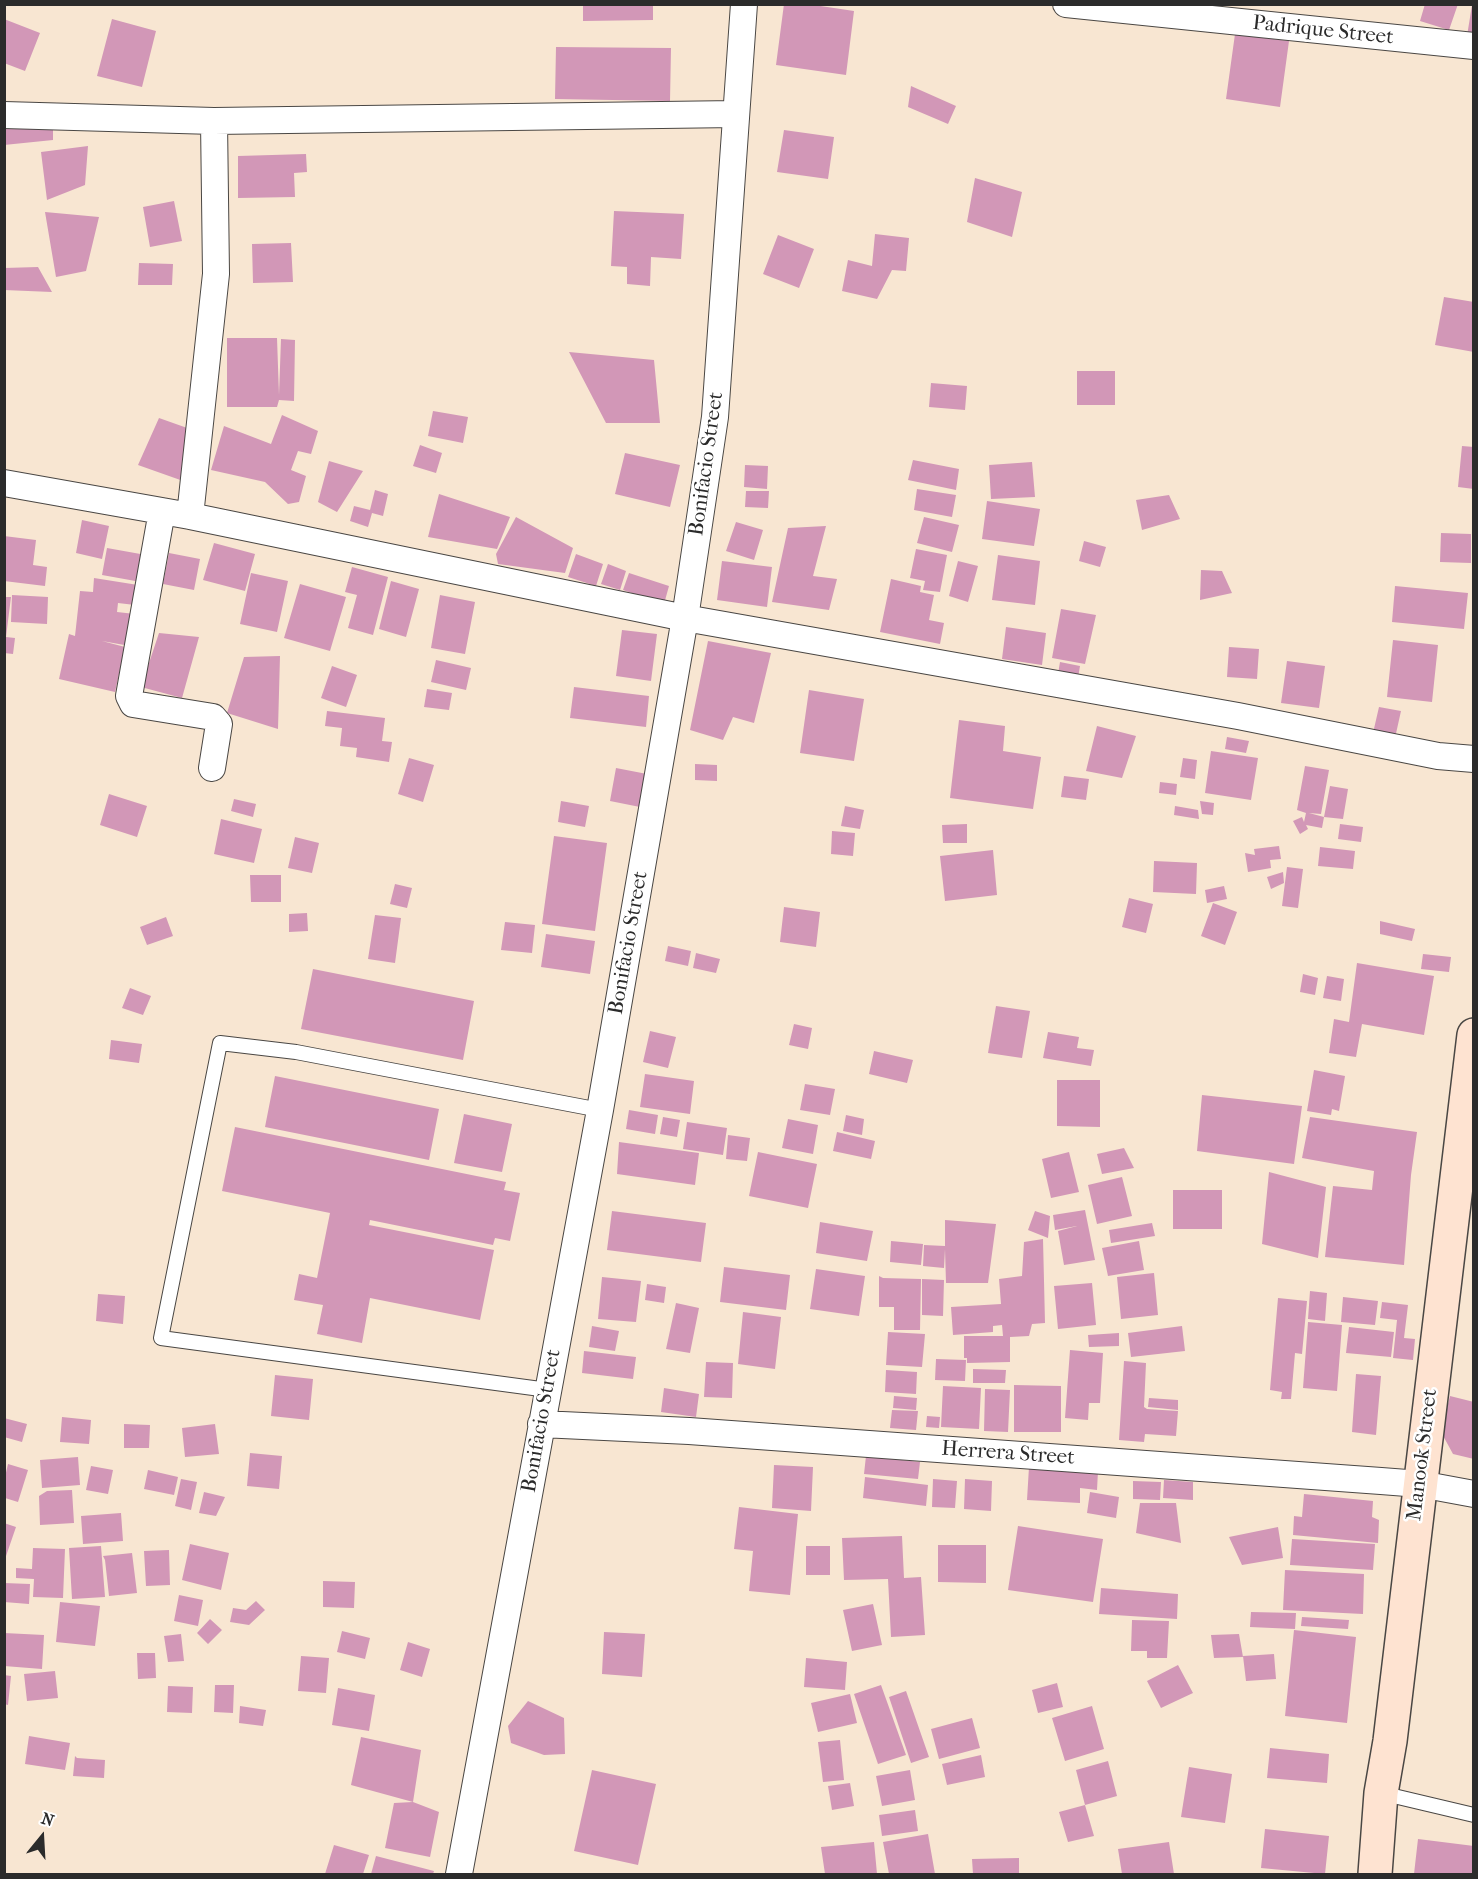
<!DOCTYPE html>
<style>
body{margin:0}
#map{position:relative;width:1478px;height:1879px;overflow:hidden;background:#f8e6d2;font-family:"IM FELL French Canon",serif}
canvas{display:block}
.frame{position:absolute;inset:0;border:6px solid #2b2b2b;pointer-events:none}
.north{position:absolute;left:12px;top:1807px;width:60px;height:60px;-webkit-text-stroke:4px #fff;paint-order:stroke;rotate:18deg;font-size:16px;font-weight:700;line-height:24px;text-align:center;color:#2b2b2b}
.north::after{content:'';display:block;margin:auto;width:21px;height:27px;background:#2b2b2b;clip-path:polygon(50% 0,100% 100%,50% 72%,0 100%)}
</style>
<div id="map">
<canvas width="1478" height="1879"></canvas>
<div class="frame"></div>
<div class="north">N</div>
</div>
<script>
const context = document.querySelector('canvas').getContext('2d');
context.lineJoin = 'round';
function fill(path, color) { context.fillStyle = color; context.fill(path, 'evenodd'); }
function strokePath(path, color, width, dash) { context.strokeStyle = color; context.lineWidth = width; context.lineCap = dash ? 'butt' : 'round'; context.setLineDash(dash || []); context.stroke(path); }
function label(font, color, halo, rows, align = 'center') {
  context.font = font + ' "IM FELL French Canon",serif'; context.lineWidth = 5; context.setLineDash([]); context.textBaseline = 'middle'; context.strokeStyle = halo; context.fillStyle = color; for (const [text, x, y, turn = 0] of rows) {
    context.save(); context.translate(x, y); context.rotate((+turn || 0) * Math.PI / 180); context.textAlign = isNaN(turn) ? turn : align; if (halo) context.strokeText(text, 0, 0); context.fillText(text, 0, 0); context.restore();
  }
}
const building = new Path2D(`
 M583,4h70v16l-70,1z
 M784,4h23l47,7 -8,64 -70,-10z
 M1425,4h33l-9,26 -29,-9z
 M1472,5h2v32l-7,-1z
 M4,19l36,14 -15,38 -21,-8z
 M112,19l44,12 -14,56 -45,-11z
 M1235,34l54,7 -9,66 -54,-8z
 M556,47l115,1 -1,53 -115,-2z
 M911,86l45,20 -8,18 -40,-17z
 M53,122v18l-49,5v-19z
 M784,130l50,7 -6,42 -51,-7z
 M88,146l-3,39 -38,15 -6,-48z
 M306,154l1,18 -13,1 1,24 -57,1v-42z
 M975,178l47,14 -10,45 -45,-15z
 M174,201l8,40 -32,6 -7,-40z
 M614,211l70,3 -3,45 -30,-2 -1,29 -23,-2v-17l-16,-1z
 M45,212l54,5 -13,54 -30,6z
 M875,234l34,4 -3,33 -14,-1 -15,29 -35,-8 6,-31 24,6z
 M778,235l36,14 -15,39 -36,-14z
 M291,243l2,39 -40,1 -1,-39z
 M139,263l34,1 -1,21h-34z
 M38,267l14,25 -48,-2v-22z
 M1444,297l30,5v50l-39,-7z
 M227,338h50l2,57 2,-56 14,1 -1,61 -15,-1 -2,7h-50z
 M569,352l85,8 6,63h-54z
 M1077,371h38v34h-38z
 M931,383l36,3 -2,24 -36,-3z
 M433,411l35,6 -5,26 -35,-7z
 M282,415l36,16 -7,23 -13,-3 -7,19 15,6 -7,26 -11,2 -23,-22 -54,-12 13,-44 47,18z
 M159,418l31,11 -4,53 -48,-17z
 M420,445l22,8 -6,20 -23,-7z
 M1462,446l12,1v42l-16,-2z
 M625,453l55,12 -10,42 -55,-13z
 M913,460l46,9 -3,21 -48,-10z
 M329,461l34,10 -26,41 -19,-10z
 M1032,462l3,35 -44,2 -2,-34z
 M745,465l23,1 -1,23 -23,-2z
 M917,489l39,6 -4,22 -38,-7z
 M375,490l13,4 -5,22 -11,-3 -4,14 -18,-6 4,-15 16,4z
 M746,491h23l-1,17 -23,-1z
 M439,494l71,23 -13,32 -69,-12z
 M1169,495l11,24 -38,11 -6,-30z
 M987,501l53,8 -6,37 -52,-7z
 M516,517l57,31 -8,25 -67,-9 -2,-10z
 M924,517l35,8 -7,27 -35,-9z
 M82,520l27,6 -7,33 -26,-6z
 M736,522l27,8 -9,30 -28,-9z
 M826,526l-13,50 24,3 -8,31 -57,-8 16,-74z
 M1441,533l30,1v29l-31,-1z
 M4,536l32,4 -3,25 14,2 -2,19 -41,-5z
 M1084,541l22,6 -6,20 -21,-6z
 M214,543l41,11 -10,37 -42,-11z
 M107,548l39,7 -5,27 -39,-7z
 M916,549l31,6 -7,37 -17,-2 2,-9 -15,-3z
 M169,553l31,6 -6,31 -31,-6z
 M576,554l27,10 -7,22 -28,-9z
 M998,555l42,6 -5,44 -43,-5z
 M722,561l50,6 -5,40 -50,-7z
 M958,561l20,5 -10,36 -19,-6z
 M608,564l18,7 -6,19 -19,-6z
 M352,567l36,10 -15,58 -25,-7 9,-33 -12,-3z
 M1201,570l21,1 10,22 -32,7z
 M251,573l37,8 -11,51 -37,-8z
 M629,573l40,13 -5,18 -41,-14z
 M94,578l44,7 -3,20 -17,-2 -1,9 18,2 -5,32 -28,-5 23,6 -10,45 -56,-13 10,-45 6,2 5,-45 13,1z
 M891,579l30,7 -1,6 14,3 -5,25 15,3 -4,21 -60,-12z
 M391,581l28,8 -13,48 -27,-8z
 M300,584l46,13 -16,54 -46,-13z
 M1395,586l73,7 -4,36 -72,-7z
 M12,595l36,2 -1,27 -36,-2z
 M440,595l35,7 -10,52 -34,-6z
 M4,597h7l-5,40 9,1 -2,16 -9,-1z
 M1061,609l35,6 -11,49 -33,-6z
 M1006,627l40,6 -4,32 -40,-6z
 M622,630l35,4 -6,47 -35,-5z
 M159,633l40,4 -17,61 -41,-11z
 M1393,640l45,5 -6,57 -45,-5z
 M708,641l63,12 -17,70 -21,-6 -10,23 -33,-10z
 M1229,647l30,2 -2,30 -30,-2z
 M280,656l-2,73 -51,-16 17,-56z
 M436,660l35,8 -5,22 -35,-8z
 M1287,661l38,5 -6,42 -38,-5z
 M1060,662l20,4 -2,12 -20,-4z
 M332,666l25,9 -11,32 -25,-9z
 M574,687l75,9 -3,31 -76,-9z
 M427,689l25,4 -3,17 -25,-3z
 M809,690l55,9 -10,62 -54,-8z
 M1379,707l22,4 -6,27 -22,-5z
 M327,711l58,7 -3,23 10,1 -3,20 -33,-5 1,-9 -17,-2 2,-18 -17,-2z
 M959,720l46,6 -2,25 38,6 -8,52 -83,-11z
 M1097,726l39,10 -14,42 -36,-7z
 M1227,737l22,4 -3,12 -21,-4z
 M1211,751l47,7 -7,42 -46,-7z
 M409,758l25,7 -11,37 -25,-8z
 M1183,758l14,2 -2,19 -15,-2z
 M695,764l22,1v16l-22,-1z
 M1305,766l24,4 -8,44 -12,-1 15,4 -2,11 -16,-3 2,4 -8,5 -7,-13 9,-4 2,5 2,-9 -9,-3z
 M616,768l31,6 -7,33 -30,-6z
 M1064,776l25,3 -3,21 -25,-3z
 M1160,782l17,2 -1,11 -17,-2z
 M1330,786l18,3 -5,30 -19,-2z
 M109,794l38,12 -10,31 -37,-12z
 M234,799l22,5 -3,13 -22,-6z
 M561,801l28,5 -4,21 -27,-5z
 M1200,801l14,2 -1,12 -11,-1z
 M845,806l19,4 -4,19 -19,-3z
 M1175,806l23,4 1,9 -25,-4z
 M221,819l41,10 -8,34 -40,-9z
 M967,824v19h-24l-1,-18z
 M1340,824l23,3 -2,15 -23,-3z
 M832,831l23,2 -2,23 -22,-2z
 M554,836l53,7 -12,88 -53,-7z
 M295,837l24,6 -7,30 -24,-5z
 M1279,846l2,13 -11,1 1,8 -23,4 -3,-19 10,2 -1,-6z
 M1320,847l35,4 -2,18 -35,-3z
 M993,850l4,45 -52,6 -5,-45z
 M1154,861l43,2 -1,31 -43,-2z
 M1287,867l16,2 -5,39 -16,-2z
 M1283,872l1,11 -13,6 -4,-12z
 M250,875h31v27h-30z
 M395,884l17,4 -5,20 -17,-4z
 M1224,886l3,13 -20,4 -2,-13z
 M1129,898l24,6 -7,29 -24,-6z
 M1213,903l24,9 -12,33 -24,-9z
 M784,907l36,5 -4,35 -36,-5z
 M307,913l1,18 -19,1v-18z
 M375,915l26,3 -6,45 -27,-4z
 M166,917l7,19 -26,9 -7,-18z
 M1380,921l35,8 -3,12 -32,-7z
 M505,922l30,3 -3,28 -31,-3z
 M546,934l49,7 -5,33 -49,-7z
 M668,946l23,5 -3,15 -23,-5z
 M696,953l24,6 -4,14 -23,-5z
 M1423,954l28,3 -2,15 -28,-3z
 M1357,963l77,13 -10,59 -62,-11 -6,33 -27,-4 5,-34 15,3z
 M313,969l161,32 -11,59 -162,-31z
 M1303,974l15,4 -3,17 -15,-3z
 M1327,976l17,3 -3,22 -18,-3z
 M130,988l21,8 -8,19 -21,-7z
 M996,1006l34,5 -8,47 -34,-5z
 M794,1024l18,4 -4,21 -19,-4z
 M650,1031l26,6 -8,31 -25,-6z
 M1048,1032l31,5 -2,11 17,2 -3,16 -48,-8z
 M111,1040l31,4 -3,19 -30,-4z
 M874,1051l39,9 -6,23 -38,-9z
 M1314,1070l31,6 -6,35 -7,-2 -1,6 -24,-4z
 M645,1074l49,7 -4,33 -50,-7z
 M275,1076l164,33 -10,51 -164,-33z
 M1057,1080h43v47l-43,-1z
 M805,1084l30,5 -5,26 -30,-5z
 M1202,1095l100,11 -8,58 -97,-13z
 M629,1110l29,5 -3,19 -29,-5z
 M464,1114l48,10 -10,48 -48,-9z
 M846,1115l18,4 -2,16 -19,-4z
 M663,1117l17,3 -3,17 -17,-3z
 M1310,1117l107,15 -6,43 -7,90 -79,-8 8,-71 39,4 2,-19 -72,-13z
 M788,1119l30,6 -5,29 -31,-6z
 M687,1122l40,6 -4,27 -40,-6z
 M235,1127l271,55 -2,8 16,3 -10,48 -15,-3 -2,7 -123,-25 -1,5 125,25 -14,70 -110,-22 -8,45 -45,-9 6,-29 -29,-5 5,-26 18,4 13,-65 -108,-22z
 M837,1132l38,9 -4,18 -38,-8z
 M728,1135l22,3 -3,23 -21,-2z
 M619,1142l80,11 -4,32 -78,-11z
 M1124,1148l10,20 -32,6 -5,-20z
 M758,1152l59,12 -9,44 -59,-12z
 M1069,1152l10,40 -28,6 -9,-39z
 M1269,1172l57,15 -8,71 -56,-14z
 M1122,1177l10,39 -35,8 -9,-39z
 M1173,1190h49v39h-49z
 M1085,1210l10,50 -31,5 -6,-34 19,-5 -22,4 -2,-15z
 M612,1211l94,12 -5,39 -94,-12z
 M1035,1211l15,5 -2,22 -20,-8z
 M945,1220l51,4 -8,59h-42l-1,-34 -1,19 -21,-2 1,-21 21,1z
 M820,1222l53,9 -6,30 -51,-8z
 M1152,1223l3,13 -44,7 -2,-13z
 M1043,1239l2,84 -13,1 -3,12 -19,1v25l-43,1v-5h-3v-22h39l-1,-11 -9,1v6l-40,3 -2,-28 50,-3 -2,-25 23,-3 2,-34z
 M891,1241l32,3 -2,21 -31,-3z
 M1139,1241l5,29 -36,6 -6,-28z
 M724,1267l66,8 -4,35 -66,-8z
 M816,1269l49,7 -6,40 -49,-7z
 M1154,1273l4,42 -37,4 -4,-42z
 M879,1276l4,2 38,1 -1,51h-26v-23h-15z
 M602,1277l39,4 -5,41 -38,-3z
 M922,1279l22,1 -1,36 -21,-1z
 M1092,1283l4,42 -38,4 -4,-43z
 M647,1284l19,3 -2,16 -19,-3z
 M1310,1291l17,2 -2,28 -17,-2z
 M98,1294l27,2 -2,28 -27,-3z
 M1343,1297l35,4 -3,24 -34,-3z
 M1278,1298l29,3 -5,53 -7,-1 -4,46h-10l1,-7 -12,-2z
 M1382,1302l26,3 -4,33 11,1 -2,21 -20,-2 4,-38 -17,-2z
 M676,1303l23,5 -9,45 -24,-4z
 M743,1312l38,5 -6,52 -37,-5z
 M1308,1322l34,3 -5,66 -34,-3z
 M592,1326l27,5 -4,20 -26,-4z
 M1182,1326l3,25 -54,6 -3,-24z
 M1349,1327l45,5 -3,25 -45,-4z
 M888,1332l37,2 -3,33 -36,-2z
 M1119,1333v13l-30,1 -1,-12z
 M1070,1350l33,3 -3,50h-11l-1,17 -23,-2z
 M584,1351l52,6 -3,22 -51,-6z
 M936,1359l30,1 -1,21 -30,-1z
 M1124,1361l22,2 -2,44 3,2 31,2 -2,25 -31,-2 -1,8 -25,-2z
 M706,1362l27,1 -1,35 -28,-1z
 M973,1369l33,1 -1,13h-32z
 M886,1370l31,2 -1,22 -31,-2z
 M1356,1374l25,2 -5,59 -24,-3z
 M275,1375l38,4 -4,41 -38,-4z
 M1014,1385l47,1v46h-47z
 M943,1386l38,2 -2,41 -38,-2z
 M664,1388l35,6 -3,23 -35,-5z
 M985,1389l25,1 -2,42 -24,-1z
 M894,1396l23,2 -1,12 -23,-2z
 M1450,1396l24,6v57l-21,-5 -12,-22z
 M1149,1398l29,2v10l-30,-3z
 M892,1410l26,1 -2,19 -26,-2z
 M927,1416l13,1 -1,11 -13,-1z
 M62,1417l29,3 -2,24 -29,-2z
 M4,1418l23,6 -5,18 -18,-5z
 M124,1424l26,1 -1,23h-25z
 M215,1424l4,30 -34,3 -3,-29z
 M250,1453l32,3 -3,33 -32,-3z
 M866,1456l54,6 -2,17 -54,-5z
 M78,1457l2,28 -38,3 -2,-28z
 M8,1464l20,6 -10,32 -13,-4v-21z
 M774,1465l39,2 -2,44 -39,-3z
 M91,1466l22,4 -5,24 -22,-4z
 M1029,1467l69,4 -1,19 -17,-2v15l-53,-3z
 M148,1470l30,7 -4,18 -30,-6z
 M865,1477l63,8 -2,21 -63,-8z
 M181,1479l16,3 -6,28 -16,-4z
 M933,1479l24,2 -2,27 -23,-1z
 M965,1479l27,2 -1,30 -27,-2z
 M1164,1480l29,2v18l-30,-2z
 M1133,1481l28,1 -1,18 -27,-1z
 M72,1490l2,33 -34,2 -1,-29 8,-5z
 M204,1492l21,5 -9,19 -17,-3z
 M1090,1492l29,5 -3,21 -29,-5z
 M1304,1494l69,7 -1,16 7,3 -1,23 -85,-8 1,-19 8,1z
 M1140,1503h36l5,40 -45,-10z
 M739,1507l59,7 -8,81 -41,-4 4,-40 -19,-2z
 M121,1513l2,28 -40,3 -2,-28z
 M4,1523l12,4 -11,32h-1z
 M1018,1526l85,13 -10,63 -85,-12z
 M1278,1527l5,31 -41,7 -13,-28z
 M902,1536l2,42 17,-1 4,58 -34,2 -3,-58 -44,1 -2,-42z
 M1292,1539l83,5 -2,26 -83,-5z
 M190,1544l39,9 -8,37 -39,-10z
 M938,1545h48v38l-48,-1z
 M101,1546l4,51 -33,2 -3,-51z
 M806,1546h24v29h-24z
 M33,1548l32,1 -2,49 -30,-1 1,-18 -18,-1v-10l16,1z
 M169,1550l1,35 -24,1 -2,-35z
 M132,1553l5,40 -28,3 -4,-36 -2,-4z
 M1285,1570l79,4 -1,40 -80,-4z
 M323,1581l32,1 -1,26 -31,-1z
 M4,1583l26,1 -1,20 -25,-2z
 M1101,1588l77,6 -1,25 -78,-5z
 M179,1595l24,5 -5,26 -24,-5z
 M256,1601l9,9 -16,15 -19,-3 3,-14 13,2z
 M60,1602l40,4 -5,40 -39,-4z
 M873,1604l9,41 -30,6 -9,-41z
 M1251,1612l45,1 -1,16 -45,-2z
 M1302,1617l47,3 -1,9 -47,-3z
 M210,1619l12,11 -14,14 -11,-11z
 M1132,1620l37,1 -2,37h-20v-7h-16z
 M1294,1630l62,7 -9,86 -62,-7z
 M342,1631l28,7 -5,21 -28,-7z
 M604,1632l41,2 -3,43 -40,-3z
 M4,1633l40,2 -2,34 -38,-3z
 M181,1634l3,27 -16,1 -4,-26z
 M1239,1634l4,23 -29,1 -3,-23z
 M408,1642l22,7 -8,28 -22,-7z
 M137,1653h18l1,25 -18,1z
 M1274,1654l2,25 -30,2 -3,-25z
 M301,1656l28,2 -3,35 -28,-2z
 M806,1658l41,4 -2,28 -41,-3z
 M1178,1665l15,28 -32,15 -14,-27z
 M55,1671l3,27 -31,3 -3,-27z
 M4,1675l7,1 -3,29 -4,-1z
 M1057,1683l6,24 -25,6 -6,-23z
 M215,1685h19l-1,28 -19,-1z
 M881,1685l25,70 -28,9 -24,-70z
 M168,1686l25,1 -1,26 -25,-1z
 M338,1688l37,7 -6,36 -37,-6z
 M906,1691l23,66 -18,6 -22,-66z
 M850,1694l7,29 -39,9 -7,-29z
 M528,1701l36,17 1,36 -21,1 -33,-12 -3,-17z
 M240,1706l26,4 -3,16 -24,-3z
 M1092,1706l12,43 -39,12 -13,-43z
 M972,1718l8,30 -41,11 -8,-30z
 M29,1736l41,7 -5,27 -40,-6z
 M361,1737l60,13 -8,52 -62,-17z
 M840,1740l4,40 -21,2 -5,-40z
 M1270,1748l59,6 -2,29 -60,-5z
 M981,1755l4,22 -38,8 -5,-21z
 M75,1756l2,2 28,2 -1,18 -31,-2z
 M1108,1761l9,35 -32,9 9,31 -26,6 -9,-30 26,-7 -9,-35z
 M1189,1767l43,7 -7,49 -44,-6z
 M592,1770l64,14 -18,81 -64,-14z
 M910,1770l5,30 -33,6 -6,-30z
 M850,1783l4,23 -22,4 -4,-24z
 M413,1802l26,10 -9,45 -45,-9 9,-45z
 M915,1810l3,21 -36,5 -3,-21z
 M1265,1829l64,7 -4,38 -64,-6z
 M928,1834l7,40h-46l-6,-32z
 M1418,1839l56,7v28h-60z
 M874,1842l3,32h-52l-4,-27z
 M1169,1842l5,32h-52l-4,-25z
 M334,1845l35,10 -6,19h-38z
 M376,1856l58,15 -1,3h-62z
 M1019,1858v16h-46l-1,-15z`);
const service = new Path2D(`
 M548,1390l-387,-52 59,-295 76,9 304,58
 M1381,1793l93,22`);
const minor = new Path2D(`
 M1066,4l408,42
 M4,115l210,6 522,-7
 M4,483l186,33 495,102 553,98 200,40 36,3
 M162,511l-33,185 4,8 80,13 6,7 -7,44
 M190,516l26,-242 -2,-153
 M541,1424l148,7 692,50 39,3 54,10
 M459,1874l141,-764 85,-492 30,-201 29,-413`);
const secondary = new Path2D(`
 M1375,1874l6,-81 9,-52 84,-706`);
const streetNames = [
 ["Padrique Street",1323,31,6],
 ["Bonifacio Street",707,464,-82],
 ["Bonifacio Street",629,943,-80],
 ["Bonifacio Street",542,1421,-80],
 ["Herrera Street",1008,1454,4],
 ["Manook Street",1423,1455,-83]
];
fill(building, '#d297b7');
strokePath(service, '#4a4744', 16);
strokePath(minor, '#4a4744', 28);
strokePath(secondary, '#4a4744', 36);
strokePath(service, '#fff', 14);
strokePath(minor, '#fff', 26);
strokePath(secondary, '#fee3d1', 33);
label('21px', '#2b2b2b', '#fff', streetNames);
</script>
